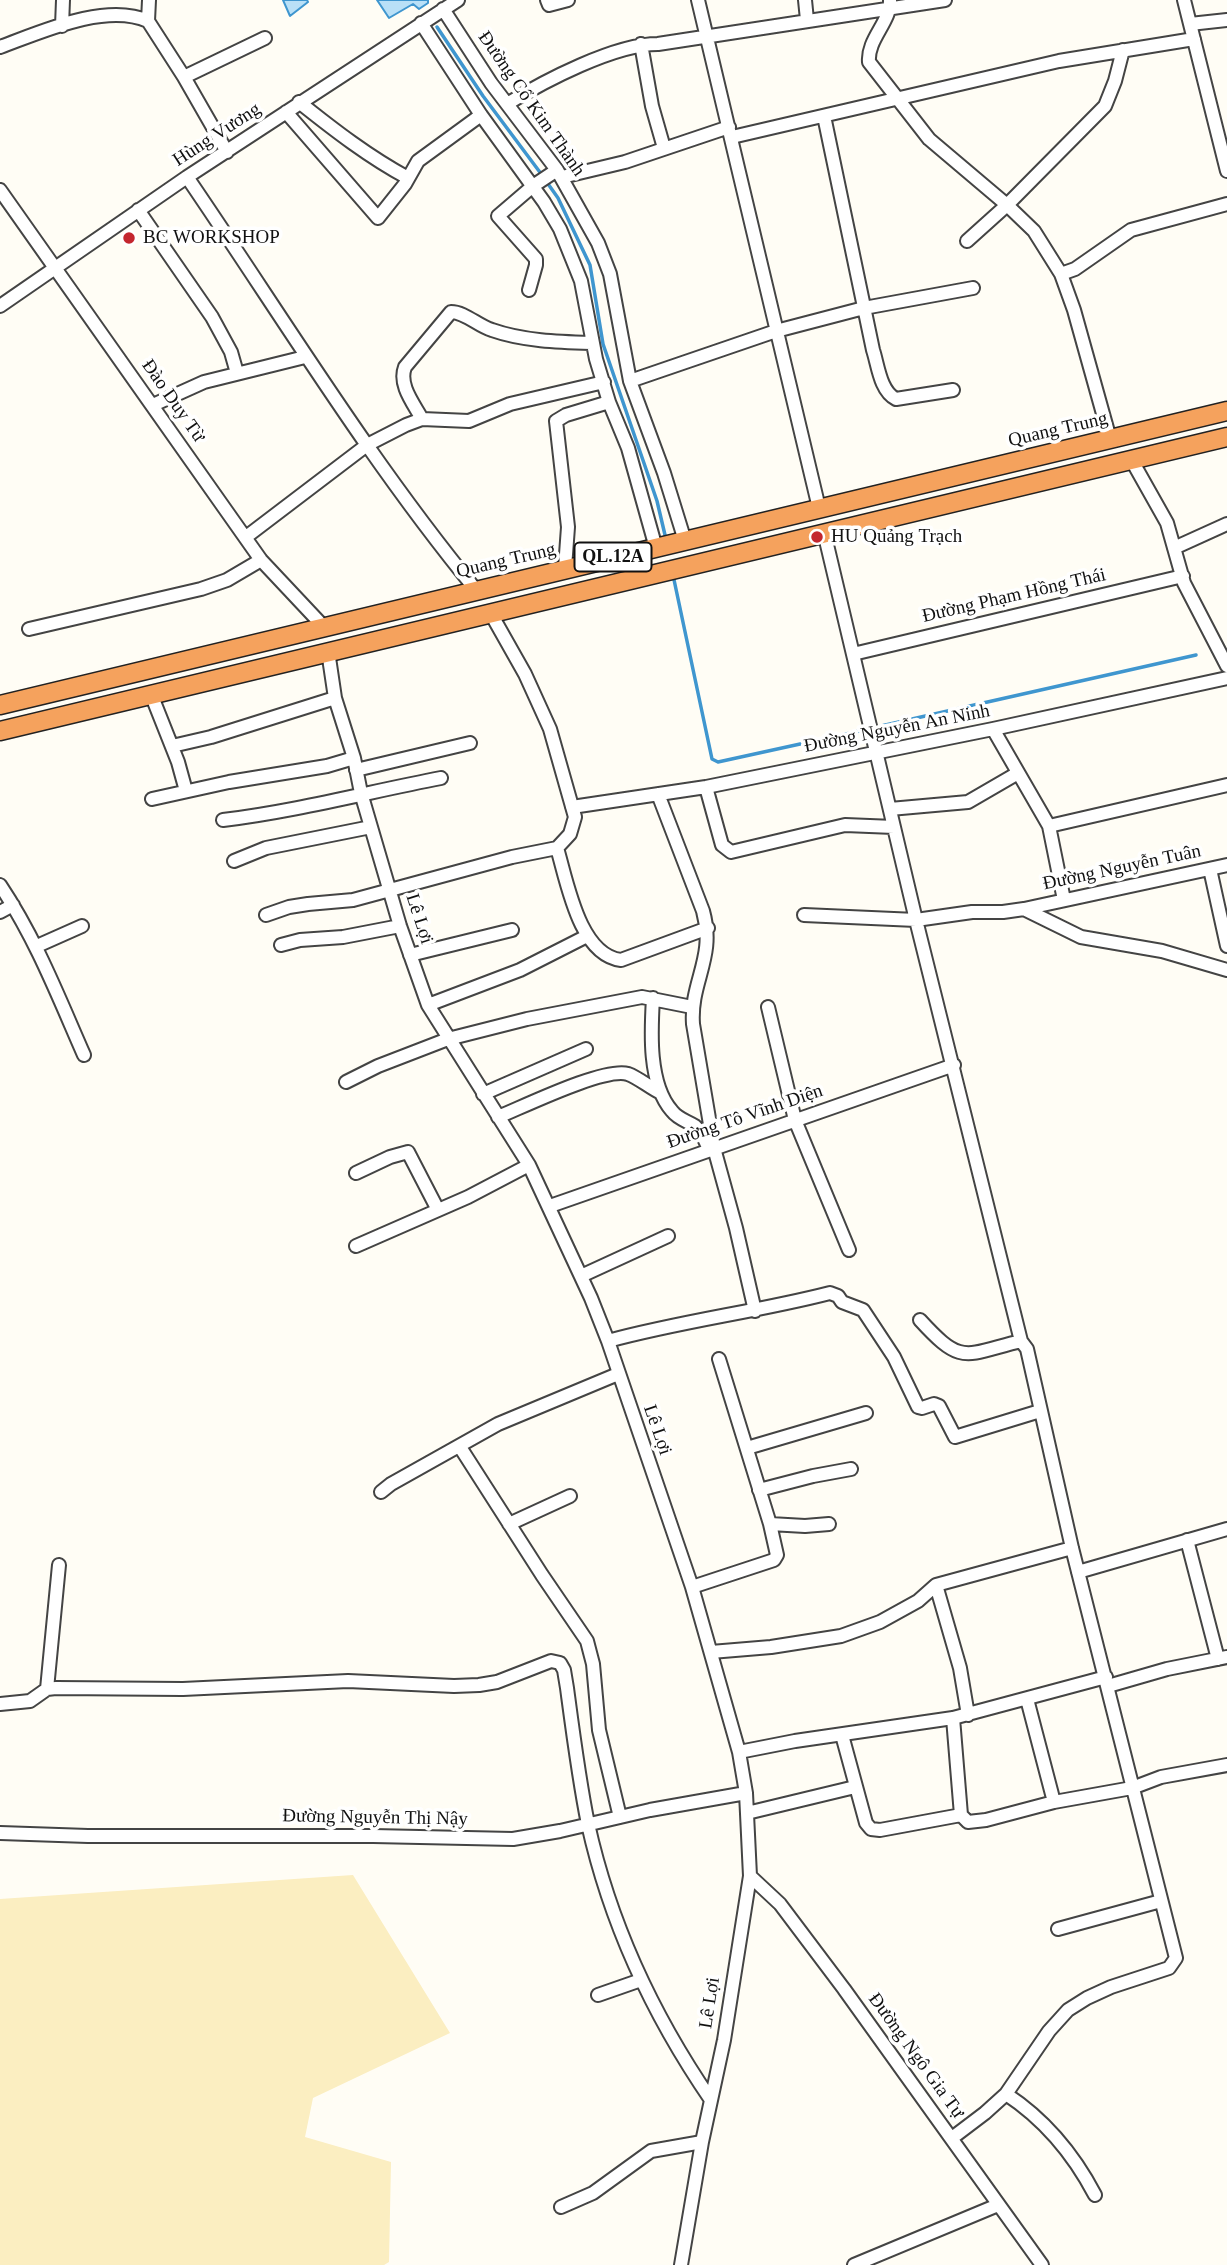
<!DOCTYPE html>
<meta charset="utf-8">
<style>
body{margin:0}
canvas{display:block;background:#fffdf5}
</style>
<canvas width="1227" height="2265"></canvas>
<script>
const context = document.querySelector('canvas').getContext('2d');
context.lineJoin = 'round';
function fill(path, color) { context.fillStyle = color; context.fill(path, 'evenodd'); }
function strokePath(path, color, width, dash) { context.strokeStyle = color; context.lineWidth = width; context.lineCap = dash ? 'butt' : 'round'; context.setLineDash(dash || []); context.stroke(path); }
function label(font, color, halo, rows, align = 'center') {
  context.font = font + ' "Times New Roman",serif'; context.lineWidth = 7; context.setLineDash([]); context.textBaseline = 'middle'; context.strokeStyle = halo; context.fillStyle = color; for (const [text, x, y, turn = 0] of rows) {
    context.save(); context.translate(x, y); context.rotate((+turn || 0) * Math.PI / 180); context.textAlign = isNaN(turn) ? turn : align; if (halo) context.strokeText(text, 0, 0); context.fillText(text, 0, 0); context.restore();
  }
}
const sand = new Path2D(`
 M353,1875l97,158 -137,65 -8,39 86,25 -2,100 -5,3h-384v-366z`);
const water = new Path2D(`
 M283,0h24l1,2 -18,14z
 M377,0h51v3l-9,6 -6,-5 -24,14z`);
const stream = new Path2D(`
 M437,27l46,69 59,79
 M546,181l12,17 32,67 13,79 54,157 8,34
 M673,575l39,184 6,3 146,-32
 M881,726l315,-71`);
const minor = new Path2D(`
 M547,0l2,5 19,-5
 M698,0l121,508
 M805,0l2,20
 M890,0c1,22 -23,39 -21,62l60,77 78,66 27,26 27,43 13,36 36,129
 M1184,0l43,171
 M443,9l48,74 66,87 41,73 12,31 20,107 34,92 21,68
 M148,21l1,-21
 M421,23l60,92 63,87 16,27 21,52 15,78 13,43 19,46 28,100
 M1190,24l37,-4
 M62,26l1,-26
 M641,44l11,62 12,42
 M0,47c41,-15 106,-45 148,-26l36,56 43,75
 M184,77l81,-39
 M299,102c35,28 70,55 109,76
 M507,104c37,-23 108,-60 151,-60l287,-44
 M286,112l92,106 27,-34 13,-23 63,-46
 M824,116l49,234c5,15 7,41 23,49l57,-9
 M732,137l327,-76 135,-22
 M187,177c95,139 182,283 289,413
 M562,177l63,-15 104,-35
 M0,190l261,370 62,66
 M138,210l74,107 19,35 6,21
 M967,241l40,-36 98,-99 10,-25 8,-31
 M1061,274l14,-5 56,-39 96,-26
 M529,290l7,-25v-6l-38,-43 35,-30 24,-16
 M0,306l187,-129 271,-177
 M630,381l146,-50 88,-23 109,-20
 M153,405l51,-23 101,-25
 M422,419c-8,-15 -24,-34 -17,-52l46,-55c14,0 27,14 41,18 31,11 67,12 100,13
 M1131,459l36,64 17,60 43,83
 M824,532l92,388 105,421 6,8 45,199 104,410 -7,10 -58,19 -24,11 -19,12 -19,21 -43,63 -21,19 -33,25
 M246,537l121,-92 39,-20 16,-6 47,2 41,-17 94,-22
 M1174,548l53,-24
 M565,568l3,-41 -12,-106 10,-6 43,-13
 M29,629l172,-40 26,-9 34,-20
 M328,651l7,47 19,60 7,35 39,133 28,79 101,160 62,133 17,43 84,246 47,165 7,41 4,83 -26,164 -22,102 -21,123
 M853,654l330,-78
 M151,694l27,68 8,29
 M993,729l56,97 15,74
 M172,746l39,-9 124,-39
 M356,770l114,-27
 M706,787l16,58 9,7 114,-27 49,2
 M658,794l45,117c13,47 -13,70 -10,113l21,124 22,80 19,83
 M152,799l77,-17 98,-16 27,-8
 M572,807l134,-20 287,-58 234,-51
 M890,809l78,-7 50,-29
 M223,820c74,-9 145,-28 218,-42
 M1049,826l178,-41
 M557,848c10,33 22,107 64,112l87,-32
 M234,861l32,-13 105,-21
 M1210,869l17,77
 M0,885c36,54 58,111 84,170
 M1024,909l203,-44
 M0,912l13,-7
 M266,915l23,-8 19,-3 45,-4 159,-43 45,-9 13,-14 5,-17 -25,-88 -25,-55 -35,-62
 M804,915l112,5 56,-8h31l21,-3 57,28 81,14 65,19
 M281,945l19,-5 43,-3 57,-11
 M37,946l45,-20
 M410,955l102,-25
 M653,998c-2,33 -5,86 19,113 6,8 15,10 23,15 7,6 11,16 14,24
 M428,1005l92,-35 67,-34
 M768,1007l27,113 54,130
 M346,1082l32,-16 70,-27 79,-20 115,-22 50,10
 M483,1094l103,-45
 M498,1117c25,-10 106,-50 130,-43 11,4 22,14 33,19
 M356,1173l34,-16 18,-5 30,58
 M550,1206l404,-141
 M356,1246l112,-49 61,-32
 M581,1276l87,-40
 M920,1320c42,46 44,35 101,21
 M608,1341c73,-20 148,-29 222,-48l8,3 4,6 21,8 31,47 24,50 4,1 12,-4 5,2 16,31 85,-26
 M460,1447l82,128 45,66 6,23 6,66 21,87
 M747,1448l119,-35
 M759,1490l54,-14 38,-7
 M381,1492l10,-8 107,-60 120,-50
 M509,1524l61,-28
 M770,1524l35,2 24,-2
 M1187,1540l31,119
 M1078,1572l149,-43
 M936,1585l24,83 8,47
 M692,1587l82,-27 3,-5 -7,-31 -51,-165
 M711,1652l60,-5 70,-11 39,-14 38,-21 18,-16 136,-37
 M1108,1686l59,-17 60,-12
 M47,1689l12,-124
 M1027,1699l27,103
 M0,1704l30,-3 17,-12 9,-1 127,1 165,-8 106,5 25,-1 18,-3 54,-21 9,2 4,7 3,18c6,45 12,92 21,136 22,99 66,193 123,276
 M953,1718l8,97
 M842,1735l24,88 5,6 9,1 81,-15 7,7 18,-2 68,-18 78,-14 29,-11 66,-12
 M739,1752l56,-11 158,-23 153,-41
 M747,1813l108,-26
 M0,1833l88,3h285l140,3 47,-8 90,-21 96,-17
 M750,1876l30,28 64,85 198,276
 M1058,1929l103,-28
 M598,1995l43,-15
 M1006,2094c38,25 68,61 89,101
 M561,2207l32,-14 58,-42 51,-9
 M854,2265l144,-60`);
const highway = new Path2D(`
 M0,705l1227,-294
 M0,731l1227,-294`);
const markers = [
 [129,238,7,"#c4262e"],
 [817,537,7,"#c4262e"]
];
const shields = [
 [613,557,77]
];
const shieldNames = [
 ["QL.12A",613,557]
];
const streetNames = [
 ["Đường Cổ Kim Thành",531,104,55],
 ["Hùng Vương",217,135,-33],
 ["Đào Duy Từ",173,401,55],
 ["Quang Trung",1058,430,-13],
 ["Quang Trung",506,561,-13],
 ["Đường Phạm Hồng Thái",1014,596,-13],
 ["Đường Nguyễn An Ninh",897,729,-11],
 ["Đường Nguyễn Tuân",1122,868,-12],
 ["Lê Lợi",419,919,72],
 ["Đường Tô Vĩnh Diện",745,1117,-19],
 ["Lê Lợi",657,1430,71],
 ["Đường Nguyễn Thị Nậy",375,1818,1],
 ["Lê Lợi",710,2003,-81],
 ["Đường Ngô Gia Tự",916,2056,54]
];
const poiNames = [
 ["BC WORKSHOP",143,238],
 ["HU Quảng Trạch",831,537]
];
fill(sand, '#fbeec1');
fill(water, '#b9e0f7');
strokePath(water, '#3f96cf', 2);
strokePath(stream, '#3f96cf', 3.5);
strokePath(minor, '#444', 16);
strokePath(highway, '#222', 21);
strokePath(minor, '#fff', 12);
strokePath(highway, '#f5a25d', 18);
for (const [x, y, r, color] of markers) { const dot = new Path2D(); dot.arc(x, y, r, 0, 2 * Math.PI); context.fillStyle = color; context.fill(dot); strokePath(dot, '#fff', 2.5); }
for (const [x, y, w] of shields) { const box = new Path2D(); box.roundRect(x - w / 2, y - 14.5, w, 29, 5); context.fillStyle = '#fff'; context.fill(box); strokePath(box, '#111', 2); }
label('bold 18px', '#111', null, shieldNames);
label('19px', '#111', '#fff', streetNames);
label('19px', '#111', '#fff', poiNames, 'left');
</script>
